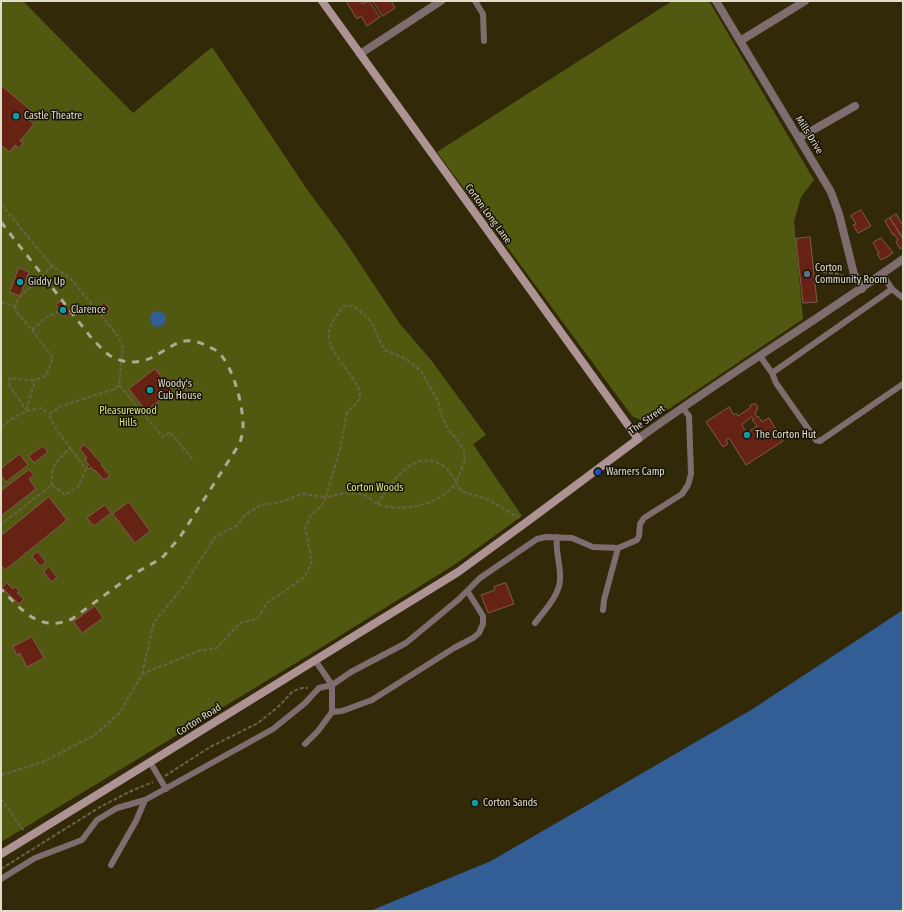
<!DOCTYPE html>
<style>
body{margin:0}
#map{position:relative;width:904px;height:912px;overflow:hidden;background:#322909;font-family:"Fira Sans Condensed",sans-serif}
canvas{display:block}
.frame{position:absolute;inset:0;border:2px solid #e2ddcb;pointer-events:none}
</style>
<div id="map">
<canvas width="904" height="912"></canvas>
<div class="frame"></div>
</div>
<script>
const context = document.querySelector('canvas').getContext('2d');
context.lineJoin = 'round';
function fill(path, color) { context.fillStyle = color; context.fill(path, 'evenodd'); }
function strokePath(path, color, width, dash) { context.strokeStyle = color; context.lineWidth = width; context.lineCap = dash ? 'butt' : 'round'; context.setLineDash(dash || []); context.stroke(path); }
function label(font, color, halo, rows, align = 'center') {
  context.font = font + ' "Fira Sans Condensed",sans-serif'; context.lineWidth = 3; context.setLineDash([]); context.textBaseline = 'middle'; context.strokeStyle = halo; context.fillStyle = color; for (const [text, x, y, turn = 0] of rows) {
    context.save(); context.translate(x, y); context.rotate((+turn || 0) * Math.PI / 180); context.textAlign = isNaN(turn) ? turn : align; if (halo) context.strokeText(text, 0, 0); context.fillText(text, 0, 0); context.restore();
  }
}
const green = new Path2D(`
 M1,1h22l110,112 79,-66 94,141 39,53 55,83 31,36 55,75 -13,9 49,72 -68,49 -145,90 -308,187z
 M672,1h37l105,179 -13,17 -7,24 9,98 -155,104 -16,-7 -195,-264z`);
const water = new Path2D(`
 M150 319a8 8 0 1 1 16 0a8 8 0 1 1-16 0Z
 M903,610v301h-533l121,-50 260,-151z`);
const building = new Path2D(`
 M350,1h10l2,3 7,-3 11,16 -13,9 -6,-10 -4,3 -10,-16z
 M373,1h18l4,7 -12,8z
 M3,87l31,26 -5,7 5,4 -14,17 3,2 -4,5 -4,-3 -5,7 -9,-7v-56z
 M861,210l10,16 -13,7 -5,-8 3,-1 -5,-8z
 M896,214l6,10h1v15l-13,-21z
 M890,218l13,21v8l-3,2 -4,-7 2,-2 -4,-6 -1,1 -8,-14z
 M810,237l7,65 -14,1 -7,-64z
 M881,238l12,15 -4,2v1l-8,4 -4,-6 2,-1 -6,-10z
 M19,268l10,4 -9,24 -10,-4z
 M61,301l10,12 -5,4 -3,-4 -2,2 -4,-4 3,-2 -4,-4z
 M104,303l6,6 -6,6 -6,-7z
 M155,369l17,21 -26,21 -17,-22z
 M753,404h3l2,3 -3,7 2,3 1,-1 4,6 7,-4 14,23 -37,24 -17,-27 -3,2 2,4 -5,3 -17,-25 23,-15 5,8 2,-2 2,3 12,-8v-2zM752,417l2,2 -2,1 5,6 -10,7 -5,-8z
 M85,445l17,19 -1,1 9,11 -6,4 -9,-10 -1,1 -3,-4 -2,2 -2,-2 2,-2 -4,-5 2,-2 -7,-9z
 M43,446l5,6 -14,11 -5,-7z
 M20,454l8,11 -22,17 -5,-7v-6z
 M29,470l5,5 -5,4 7,10 -35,27v-25z
 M49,497l18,23 -62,50 -4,-5v-29z
 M129,502l21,29 -15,12 -22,-29z
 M105,505l6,8 -17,13 -7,-8z
 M38,552l8,10 -6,4 -8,-10z
 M49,567l8,10 -6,5 -7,-10z
 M7,583l6,6 2,-2 4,4 -2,2 7,6 -5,5 -17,-16z
 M506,583l8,21 -26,9 -7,-18 14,-5 -1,-3z
 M95,606l8,12 -21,15 -8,-11z
 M32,637l12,21 -17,9 -7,-14 -3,2 -4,-8z`);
const path = new Path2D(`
 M1,204l51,62 18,12 48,58 5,12 -4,37 -4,4 -54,17 -12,8 5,12 16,22c-13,13 -20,17 -18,37l-51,39
 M823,272l17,2 5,4
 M1,302l14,4 3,-7 34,-33
 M15,306l1,5 16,19 21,28c-2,5 -4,11 -6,15 -8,11 -26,6 -37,5l-2,5 18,27
 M32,330l16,-14 10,-4
 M119,385l44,52 7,-5 24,29
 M26,410l9,-29
 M1,427c14,-11 22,-16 40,-19l8,6
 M52,485l13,10 13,-8 8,-18 -16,-21
 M377,504c13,-19 33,-51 58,-42 11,3 17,12 21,21
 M142,674l12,-52 29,-35 32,-50 21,-11 10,-12 18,-10 14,-1 24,-9 24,3 14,-48 7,-36c4,-6 12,-10 13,-17 0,-7 -3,-12 -7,-17 -19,-30 -39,-40 -9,-73l4,-1 8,3 9,7 7,8 9,21 4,6 21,9 15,12 17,30 4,16 6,12 10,12 6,10 1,9 -9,23
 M1,775l42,-13 50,-26 26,-22 23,-40 57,-23 18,-3 23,-25 17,-4 10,-16 38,-26 7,-16 -7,-33 6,-13 11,-10 4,-8c8,-1 19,-5 27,-4 5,0 11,2 15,4 3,2 6,6 10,7 25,9 62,1 78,-21l5,8 28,9 30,18
 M165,776l45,-29 48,-24 21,-17 14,-15 9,-3h6
 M1,798l22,32
 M1,869l99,-62 29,-15 24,-10`);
const lane = new Path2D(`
 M475,1l8,13 1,27
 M882,274l10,15 11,9
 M760,356l12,17 4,10 40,57 4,1 83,-57
 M772,373l120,-84
 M603,610l1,-10 14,-52
 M535,623c9,-12 24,-27 25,-43 1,-15 -5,-28 -3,-43
 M332,712l10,-1 30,-11 82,-52 19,-10 6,-5 4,-9v-8l-15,-24
 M305,744l13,-13 14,-19v-27l-17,-25
 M150,762l16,27
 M111,865l25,-44 9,-21
 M1,879l34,-21 47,-18 15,-20 20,-12 28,-8 128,-71 31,-25 15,-16 13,-3 19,-13 55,-29 53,-44 21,-21 57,-39 9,-2 26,1 21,9 25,1 19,-8 2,-4 1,-12 4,-6 38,-24 6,-9 3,-11 -2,-58 -7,-9`);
const street = new Path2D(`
 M716,1l115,191 8,22 15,60 8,15
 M740,41l65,-40
 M360,54l81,-53
 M799,138l56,-32
 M638,439c87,-63 178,-118 265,-180`);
const secondary = new Path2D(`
 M1,854l457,-282 70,-51 110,-82 -316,-438`);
const rail = new Path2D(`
 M1,222l92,118c5,4 10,11 16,15 15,10 34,9 49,-1 8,-4 18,-12 27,-13 9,-1 17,2 24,6 2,1 5,2 8,4 16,13 27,57 26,77 0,5 -2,10 -3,15l-60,94 -18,21 -30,17 -60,44c-33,14 -50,-9 -71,-30`);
const markers = [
 [16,116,4,"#0f9aa8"],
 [807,274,4,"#5c6f8a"],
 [20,282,4,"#0f9aa8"],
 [63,310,4,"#0f9aa8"],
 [150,390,4,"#0f9aa8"],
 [747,435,4,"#0f9aa8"],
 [598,472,4,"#1a4fb4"],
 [475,803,4,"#0f9aa8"]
];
const poiNames = [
 ["Castle Theatre",24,116],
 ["Corton",815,268],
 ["Community Room",815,280],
 ["Giddy Up",28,282],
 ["Clarence",71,310],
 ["Woody's",158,384],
 ["Cub House",158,396],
 ["The Corton Hut",755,435],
 ["Warners Camp",606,472],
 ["Corton Sands",483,803]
];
const streetNames = [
 ["Mills Drive",809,135,58],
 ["Corton Long Lane",488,214,54],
 ["The Street",647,420,-36],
 ["Corton Road",199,720,-32]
];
const parkNames = [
 ["Pleasurewood",128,411],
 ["Hills",128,423],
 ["Corton Woods",375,488]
];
fill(green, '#50590f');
fill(water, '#335e95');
fill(building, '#662313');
strokePath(building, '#7e5b52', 1);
strokePath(path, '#6a6247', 2, [4, 2]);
strokePath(lane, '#7e6d6e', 6);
strokePath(street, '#7e6d6e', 8);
strokePath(secondary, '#ae9394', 8);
strokePath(rail, '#b0a993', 3, [7, 7]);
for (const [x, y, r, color] of markers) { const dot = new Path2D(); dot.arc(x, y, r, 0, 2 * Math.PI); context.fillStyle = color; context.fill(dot); strokePath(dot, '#161206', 1.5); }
label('10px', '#e2ddcb', '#161206', poiNames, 'left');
label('10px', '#e2ddcb', '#161206', streetNames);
label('10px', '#dbec83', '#161206', parkNames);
</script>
